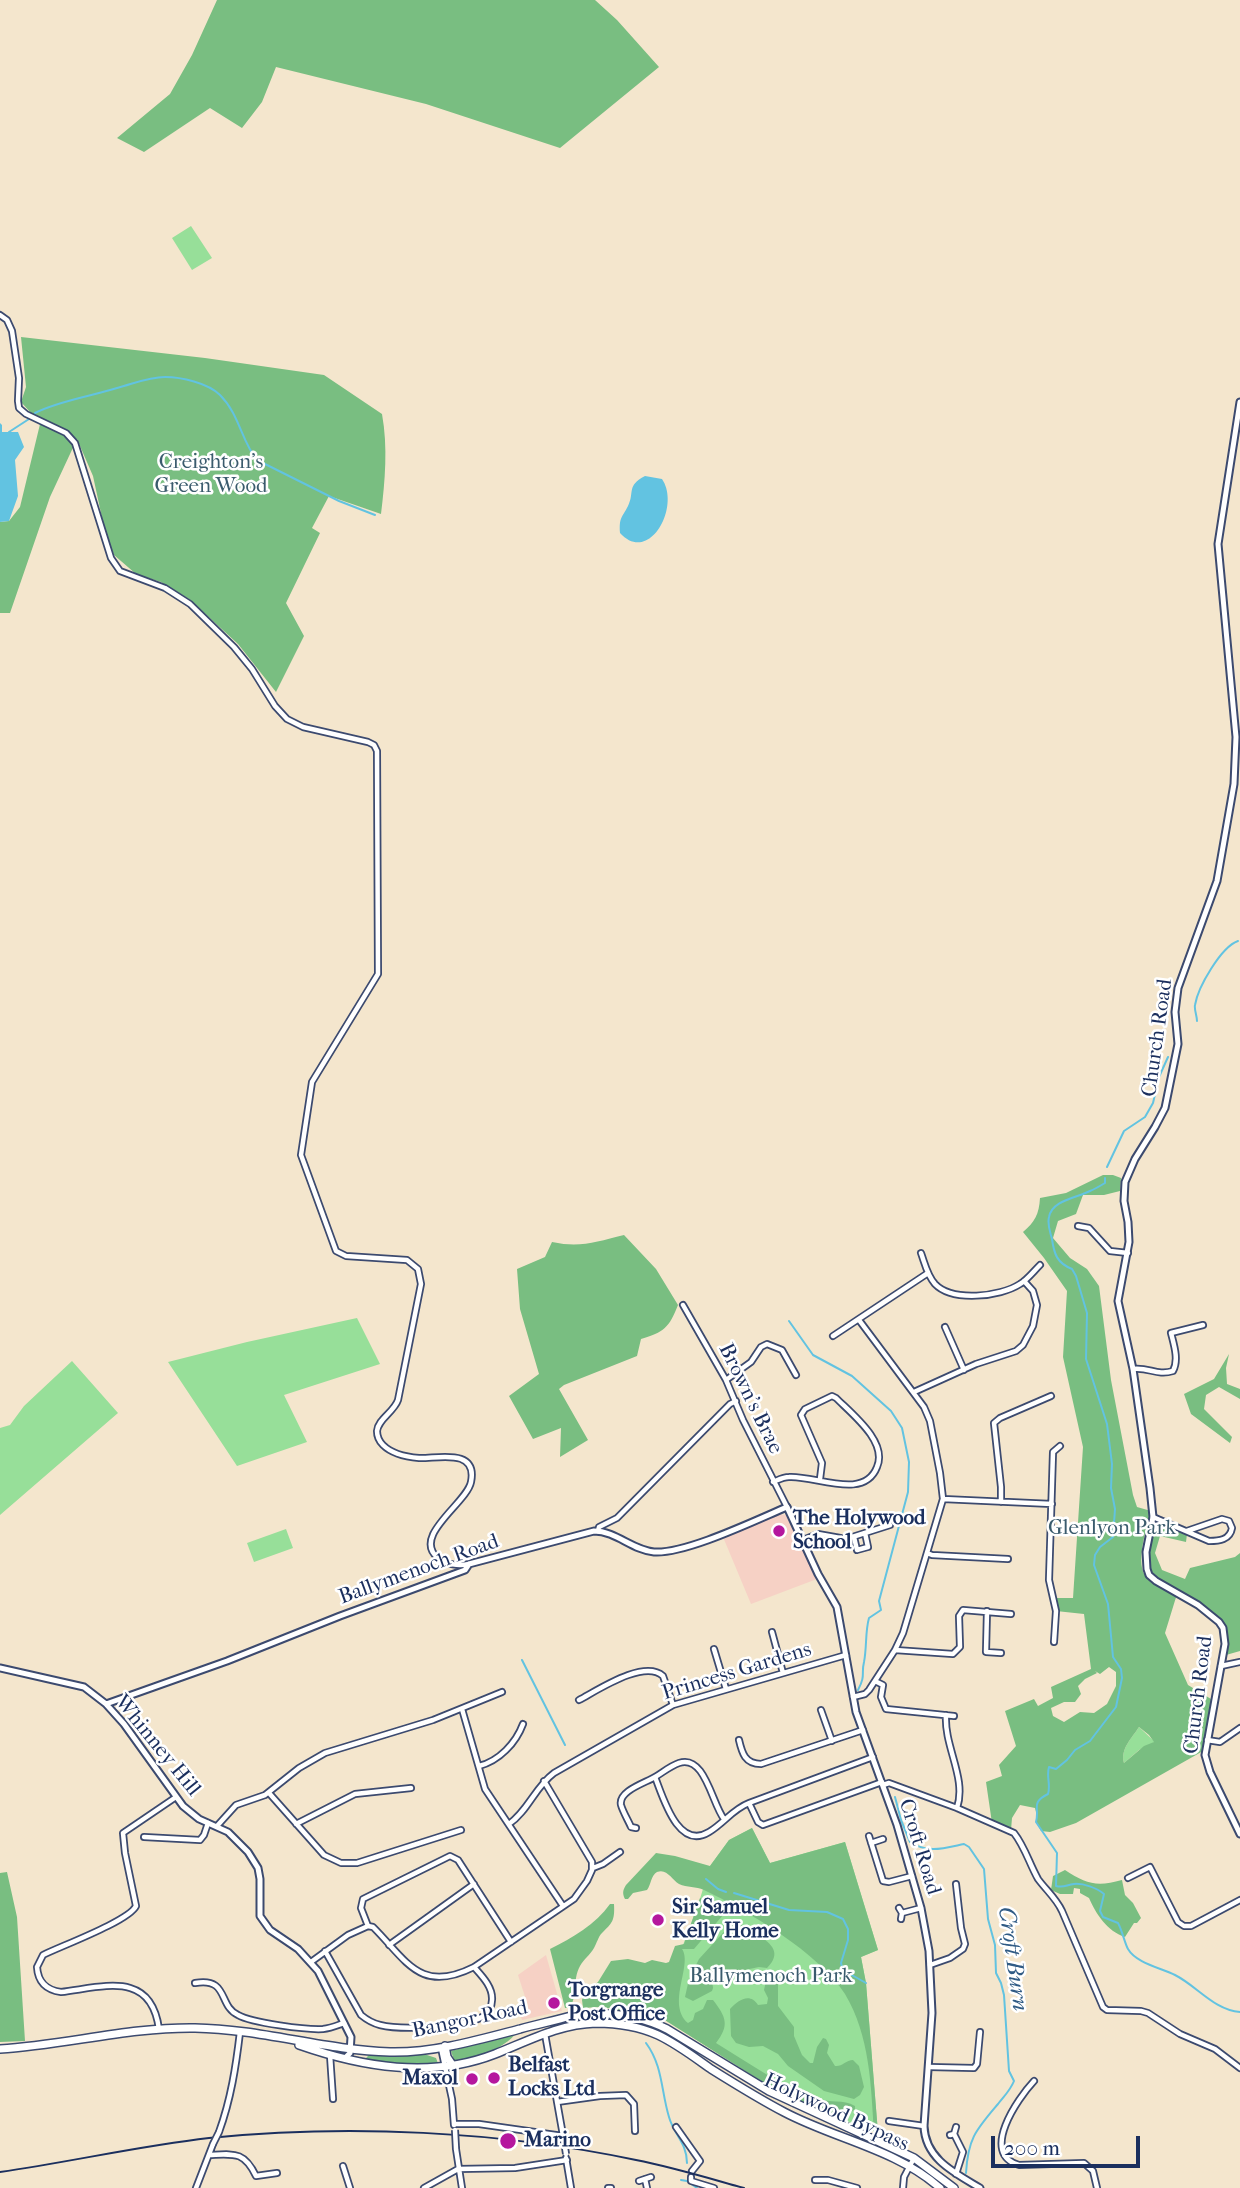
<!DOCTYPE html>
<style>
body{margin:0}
#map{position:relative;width:1240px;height:2188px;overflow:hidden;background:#f4e6cd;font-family:"IM FELL French Canon",serif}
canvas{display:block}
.scale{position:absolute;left:991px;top:2136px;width:149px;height:32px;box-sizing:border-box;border:4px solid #1b2f5e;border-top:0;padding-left:9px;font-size:21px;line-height:24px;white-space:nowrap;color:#1b2f5e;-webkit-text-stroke:5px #fff;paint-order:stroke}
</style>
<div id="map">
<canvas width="1240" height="2188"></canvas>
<div class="scale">200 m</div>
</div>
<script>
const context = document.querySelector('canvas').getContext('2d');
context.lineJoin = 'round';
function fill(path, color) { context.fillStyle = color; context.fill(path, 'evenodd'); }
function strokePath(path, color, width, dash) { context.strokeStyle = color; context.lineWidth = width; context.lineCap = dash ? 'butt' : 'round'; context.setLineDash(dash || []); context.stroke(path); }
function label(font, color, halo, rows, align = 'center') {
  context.font = font + ' "IM FELL French Canon",serif'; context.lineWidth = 5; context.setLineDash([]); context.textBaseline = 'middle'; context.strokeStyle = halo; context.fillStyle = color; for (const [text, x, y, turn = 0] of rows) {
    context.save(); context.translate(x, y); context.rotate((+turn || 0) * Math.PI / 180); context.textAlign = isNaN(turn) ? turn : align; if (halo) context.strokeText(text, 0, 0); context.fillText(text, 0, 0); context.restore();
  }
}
const built = new Path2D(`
 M778,1514l8,1 31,64 -66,25 -28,-67z
 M546,1955l16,56 -40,9 -2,-6 8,-8 -10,-31z`);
const green = new Path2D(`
 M191,226l21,32 -20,12 -20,-32z
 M357,1318l23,46 -96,31 23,47 -70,24 -69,-104 79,-20z
 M72,1361l46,52 -118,102v-87l10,-3 14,-19z
 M286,1529l7,19 -39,14 -7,-19z
 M1139,1727l16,15 -16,8 -15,13c-4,-14 8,-25 15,-36z
 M752,1828l18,35 75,-21 33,108 -17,7 5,26 12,150 -37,-13 -75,-36 -109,-69 42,-113 11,-36 19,-26z`);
const forest = new Path2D(`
 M217,0h378l22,20 42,47 -99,81 -134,-44 -150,-37 -14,35 -20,26 -32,-20 -66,44 -27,-14 53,-44 22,-39z
 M21,337l184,21 119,17 58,39c6,33 3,67 -1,100l-52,-18 -17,32 8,5 -34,70 18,33 -28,56 -38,-48 -49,-45 -28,-17 -25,-8 -22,-19 -10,-28 -11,-51 -16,-37 -27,58 -40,116h-10v-91l9,-1 11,-14 21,-87 -10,-7 -10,-11 5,-15z
 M1103,1175h10l8,3 -1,13 -16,4h-21l-7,19 -18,7 -5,17 17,20 17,11 12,17 12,94 22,115 4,12 14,4c-4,16 -17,54 -4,67 7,7 21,12 30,16l-12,39 23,52 23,14 -8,52 -127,72 -26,9 -9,-1 -5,-9 1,-6 -2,-8 -15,-3 -8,13 -1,12 -19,-7 -6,-41 16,-6 -3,-11 17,-19 -11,-35 29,-12 4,7 15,-8 -2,-11 40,-18 -7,-55 -28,-3 -3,-13h20l10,-151 -20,-90 4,-66 -23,-33 -21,-26c12,-10 16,-18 17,-34l26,-5zM1109,1667l7,5v14l-9,18 -13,9 -14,-1 -16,10 -11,-6 -2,-8 13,-6h11l6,-8 -3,-8 7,-7 12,-6 -2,-2 5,3zM1139,1727l10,8 5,7 -10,4 -20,17c-4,-14 8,-25 15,-36z
 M624,1235l32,34 22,36c-9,23 -14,27 -37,34l-4,17 -73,29 -5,4 29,51 -28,17 1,-29 -28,11 -24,-43 30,-22 -19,-65 -3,-40 28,-12 7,-15c28,6 44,0 72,-7z
 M1229,1354l-3,14 1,16 13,5v10l-21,-12 -13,8 -2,14 28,28 -2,6 -39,-29 -7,-20 30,-15z
 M1154,1522l33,12 -1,8 -26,-6 -5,17 7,17 23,9 5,-11 45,-11 5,-4v98l-14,4v-29c-17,-15 -34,-29 -54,-39 -7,-4 -20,-8 -23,-16 -5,-13 2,-36 5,-49z
 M752,1828l18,35 75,-21 33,108 -17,7 5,26 12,150h-4c-3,-48 -4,-97 -29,-139 -26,-41 -97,-83 -141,-104 -8,-4 -17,-2 -25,-6 -7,-4 -12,-16 -22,-12 -6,3 -6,13 -10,18l-14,3 -5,6h-3c-3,-6 -2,-9 1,-14l30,-32 19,3 35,10 19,-26z
 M1065,1870c21,14 32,17 57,10l3,15 8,8 8,15 -4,5h-3l-9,14c-18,-6 -29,-23 -36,-39l-9,-5v-4l-6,-1 -1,6h-13l-9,-4 2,-14z
 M7,1872l10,45 8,124 -25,1v-169z
 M700,1898c8,4 22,7 23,17l-29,34h-12c11,16 -16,55 6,74l5,-3 2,-7 8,-4 4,-9h6c13,17 17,25 3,43 33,20 66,44 102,56 12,4 25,0 37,7v3l-14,11 -75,-36 -109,-69 -57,-8 -17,1 -1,-8 3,-8 13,-10 13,-21 17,-2 17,4 7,-3 14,3 3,-1 6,-16 9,-2z
 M610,1904h4c1,17 -2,19 -12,29 -4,4 -5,10 -8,15 -4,7 -10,11 -14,18 -8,14 -2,33 -11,42h-4l-15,-59c22,-11 46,-25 60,-45z
 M732,1923c12,0 16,6 26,12 14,9 24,18 9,33l-8,-1 -43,9 -4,4 1,8 -1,3 -19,10 -8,-4 4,-18 10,-20z
 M770,1976l6,2 2,3v25l16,21v9l8,19 8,8h3l4,-16 6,-9 3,1 3,6 -2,8 8,13c7,1 11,-6 18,-6l6,6 5,21 -4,8 -6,4 -30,-8 -36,-25 -10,-12 -15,-8 -14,1 -13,-4 -5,-7 -1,-27c8,-9 20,-17 28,-4l9,-1 1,-6 -4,-8 2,-9z
 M517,2032c-13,18 -42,25 -62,31l-4,-12z
 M369,2055h58l9,3 3,8 -28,1 -46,-8z`);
const water = new Path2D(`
 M0,423l2,2v7h16l6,15 -9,13 3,36 -9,25 -9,1z
 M645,476l17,3c19,28 -13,86 -42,54 -1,-16 2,-15 8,-27 7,-14 -2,-20 17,-30z`);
const stream = new Path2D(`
 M35,413c23,-12 57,-17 82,-25 16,-4 31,-11 48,-11 16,0 43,6 55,18 20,20 21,46 37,65l82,41 36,14
 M9,432l20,-13
 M1197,1021c0,-5 -3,-12 -2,-16 3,-18 26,-58 43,-64
 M1107,1167l17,-36 21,-14 8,-14 6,-26 9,-20
 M1105,1178v5c-5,3 -10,6 -15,8 -13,7 -38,9 -41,26 -2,8 1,14 3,22 2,15 5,24 20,30l4,7 11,37 -1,46 21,65 5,40 -1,24 4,21 -2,28 -13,10 -5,8 -1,10 14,39 5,53 8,12 1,9 -6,29 -26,34 -15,9 -8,10 -11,9 -7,-2c-3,10 2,17 -1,27 -18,9 -8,14 -12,28l21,31 -1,33c8,2 10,-1 18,-2 9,-1 23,4 30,10l-4,17 3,6 15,6c4,7 7,21 10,26 8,14 33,19 47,26 22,11 39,35 65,37
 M789,1321l24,34 39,21 39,35 11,17 7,34 -1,30 -29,109 2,9 -12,8c-4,14 -2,29 -5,44 -3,12 2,13 -6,28
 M522,1660l43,85
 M895,1797l6,23 9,22c18,12 35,6 54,2l5,3 15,22 4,50 7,26 1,28 5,10 3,12 5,76 5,10c-4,10 -10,15 -16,23 -22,26 -30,34 -32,69
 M706,1879l12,10 8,3
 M734,1893l55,17 38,2 16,7 5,10v11l-7,23 1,4
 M850,1974l16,9
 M646,2043c17,23 15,48 23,74 5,18 18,26 18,46
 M681,2180l6,1 10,7`);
const minor = new Path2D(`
 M0,315l7,5 5,11 7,47 -1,23 1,7 7,6 40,19 9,10 36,115 9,13 45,17 25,16 44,43 18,22 23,37 12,13 16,8 65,15 6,3 3,6 1,223 -66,108 -11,73 35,96 10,5 61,4 11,9 3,15 -23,116c-4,12 -20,19 -21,31 0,6 2,10 6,14 9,9 24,12 36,13 17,1 59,-11 52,24 -4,21 -60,54 -33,76 8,7 21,8 31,6
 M1078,1226l11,2 21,23 18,2
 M921,1253c4,11 6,22 14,31 17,18 65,13 85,0 7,-4 13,-12 20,-19
 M683,1305l43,75 17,40 44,87
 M945,1327l19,43
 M833,1336l95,-63
 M1133,1369c16,-2 24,7 40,2 6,-11 1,-26 -2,-38l32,-8
 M726,1380l25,-18 10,-15 6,-3 15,6 14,25
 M914,1392l62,-28 40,-13 7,-6 10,-19 4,-21 -4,-14 -9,-10
 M773,1482c5,-2 10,-5 16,-5 26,-2 75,24 88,-10 11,-25 -25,-53 -41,-69l-4,-2 -27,13 -4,6 21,48 -2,16
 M943,1499l109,5
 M1001,1502v-15l-7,-64 6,-5 51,-22
 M1153,1517l56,24c10,0 21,-1 23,-13l-3,-7 -7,-2 -35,12
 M598,1531l1,-4 18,-9 113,-114 6,-3
 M854,1537l3,13 11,-3 -3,-14
 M803,1540l15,-6 28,5 44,-14
 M927,1553l5,2 76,4
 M987,1611l-1,41 15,1
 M772,1632l11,41
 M1054,1642l2,-31 -7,-31 4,-128 7,-6
 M714,1649l12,40
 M895,1650l58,4 7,-7 -1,-31 4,-6 48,4
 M1221,1666l19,-4
 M875,1681l8,4 -2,12 5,12 68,7
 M853,1697l12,-3 4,-4 26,-40 8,-17 40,-134 -3,-26 -10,-52 -6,-14 -65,-87
 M579,1700c19,-10 65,-41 84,-24l10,29
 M462,1709l23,80 78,117
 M821,1710l11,31
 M946,1715c-2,32 21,63 11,93
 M739,1740c3,13 6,24 22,24l102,-34
 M1207,1740l13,2 20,-14
 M873,1757l-124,46 9,19 5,3 119,-43
 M479,1766c20,-5 37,-23 44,-42
 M883,1785l6,-2 68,25 57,25c11,14 15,30 24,46 8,11 18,19 24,32l41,96 4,3 34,1 7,2 32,21 35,15 25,19
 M269,1793l55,62 17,8h16l104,-33
 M724,1819c-12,-15 -19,-65 -45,-56 -9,3 -17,10 -24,14 8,20 23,74 54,55 15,-9 24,-23 40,-29
 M296,1824l59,-30 56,-6
 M509,1824c19,-13 26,-37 45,-51l119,-68 173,-50
 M217,1826l19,-21 29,-10 34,-27 26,-15 108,-33 69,-28
 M636,1828l-5,-1c-3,-7 -8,-15 -10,-22 -3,-14 24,-22 34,-28
 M869,1836l14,45 6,1 23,-6
 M144,1837l56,3 4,-5 4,-12
 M871,1843l12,-4
 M593,1868l10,-4 17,-12
 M1128,1878l22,-11 28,55 6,4h7l49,-26
 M899,1908l3,5 -1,6
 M902,1913l19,-5
 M368,1926l5,1c34,34 47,67 101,40l100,-68 13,-18 5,-11v-8l-48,-81
 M368,1926l-7,-18 2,-9 87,-43 8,4 53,82
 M389,1945l85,-61
 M325,1951l36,64c6,5 11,8 19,10 20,5 83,3 102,-8 6,-3 10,-10 10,-17 1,-13 -10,-24 -18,-33
 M311,1962l37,-27 20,-9
 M930,1965l20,-7 13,-9 2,-5 -4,-16 -5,-44
 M195,1983c34,-6 23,23 43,32 14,8 69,15 85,14 8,-1 15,-4 21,-6
 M159,2029c-8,-59 -55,-42 -98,-37 -14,-2 -23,-9 -24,-25l6,-12c18,-9 86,-34 93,-49l-11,-53 -2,-20 53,-36
 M545,2034l19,107
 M441,2048l11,51 2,26
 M330,2055l3,44
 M929,2067l45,1 3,-4 3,-32
 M1034,2081c-16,17 -55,73 -15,84l65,-2 9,8 4,17
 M557,2102l43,-6 26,-1 8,9 1,27
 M889,2121l35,5
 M454,2124h25l84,12
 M676,2127l24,34 -8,10
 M219,2132c12,-33 17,-66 21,-100
 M954,2134l9,18 -7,22
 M950,2135l4,-1 2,-7
 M456,2149l6,39
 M209,2155c25,-1 35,-4 47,21l21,-3
 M566,2158l5,30
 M343,2166l7,22
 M691,2177v4l23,7
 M645,2179l2,9
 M815,2180h13l29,8
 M639,2181l12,-4
 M196,2188l17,-44
 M424,2188l34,-19 57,-1 52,-8
 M608,2188h3
 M903,2188l1,-11 10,-19`);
const tertiary = new Path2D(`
 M1240,402l-22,142 18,193 -2,47 -17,97 -39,107 -3,24 3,32 -13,64 -10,19 -20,32 -10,23 -1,19 4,21 1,20 -11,59 15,68 17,119 3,29 -7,35 1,17 2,6 7,6 42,24 21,17 4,6 2,16 -20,111 5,17 30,62
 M0,1668l84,19 22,17 18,20 59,82 16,13 29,13 20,20 10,16 2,11v37l10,14 28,19 20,22 33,66 -1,16 -5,5
 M106,1704l121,-43 113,-45 125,-46 4,-6 125,-33c22,0 38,19 60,21 32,2 102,-32 133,-45l31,67 19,33 19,105 41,113 24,83 8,43 3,62 -8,113c1,33 31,47 56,62`);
const trunk = new Path2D(`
 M299,2045c63,22 132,34 196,9 33,-13 64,-30 101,-31 21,0 42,3 62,12 19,9 36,22 53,34 24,15 48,30 73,43 51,27 112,37 156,76
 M445,2046l2,11 6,9
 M0,2049c65,-4 130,-22 195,-21 66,1 129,22 195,24 43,1 88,-12 130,-23 17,-5 34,-8 51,-13 33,-5 66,-2 96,13l102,62 145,67 40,30`);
const rail = new Path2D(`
 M0,2172c70,-10 139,-26 209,-34 139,-14 290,-7 427,22 36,7 72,18 108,28`);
const minorBridge = new Path2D(`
 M455,2130l1,19
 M564,2141l2,13
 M213,2144l6,-12`);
const markers = [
 [779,1531,7,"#b5179e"],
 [658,1920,7,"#b5179e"],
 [554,2003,7,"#b5179e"],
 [494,2078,7,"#b5179e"],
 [472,2079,7,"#b5179e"],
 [508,2141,9,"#b5179e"]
];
const parkNames = [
 ["Creighton's",211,463],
 ["Green Wood",211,487],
 ["Glenlyon Park",1112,1529],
 ["Ballymenoch Park",771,1977]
];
const streetNames = [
 ["Church Road",1158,1038,-82],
 ["Brown's Brae",750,1399,64],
 ["Ballymenoch Road",419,1570,-20],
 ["Princess Gardens",737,1672,-17],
 ["Church Road",1199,1695,-83],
 ["Whinney Hill",157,1746,51],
 ["Croft Road",919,1847,73],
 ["Bangor Road",470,2020,-12],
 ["Holywood Bypass",836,2113,25]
];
const poiNames = [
 ["The Holywood",793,1519],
 ["School",793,1543],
 ["Sir Samuel",672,1908],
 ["Kelly Home",672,1932],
 ["Torgrange",568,1991],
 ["Post Office",568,2015],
 ["Belfast",508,2066],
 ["Locks Ltd",508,2090],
 ["Maxol",458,2079,"right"],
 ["Marino",524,2141]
];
const waterNames = [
 ["Croft Burn",1012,1959,82]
];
fill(built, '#f6d1c5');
fill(green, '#97df99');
fill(forest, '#79be81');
fill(water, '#62c3e1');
strokePath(stream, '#62c3e1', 2);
strokePath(minor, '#3c4a6f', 8);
strokePath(tertiary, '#3c4a6f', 9);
strokePath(trunk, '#3c4a6f', 10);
strokePath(minor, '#fff', 4.5);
strokePath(tertiary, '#fff', 5);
strokePath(trunk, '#fff', 7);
strokePath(rail, '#1b2f5e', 2);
strokePath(minorBridge, '#3c4a6f', 8, []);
strokePath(minorBridge, '#fff', 4.5);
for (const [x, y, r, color] of markers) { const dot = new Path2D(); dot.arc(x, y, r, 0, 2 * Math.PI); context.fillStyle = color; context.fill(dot); strokePath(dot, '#fff', 2.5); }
label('21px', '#3a5b6d', '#fff', parkNames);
label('21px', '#1b2f5e', '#fff', streetNames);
label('bold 21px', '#1b2f5e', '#fff', poiNames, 'left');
label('italic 23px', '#305b85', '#fff', waterNames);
</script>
